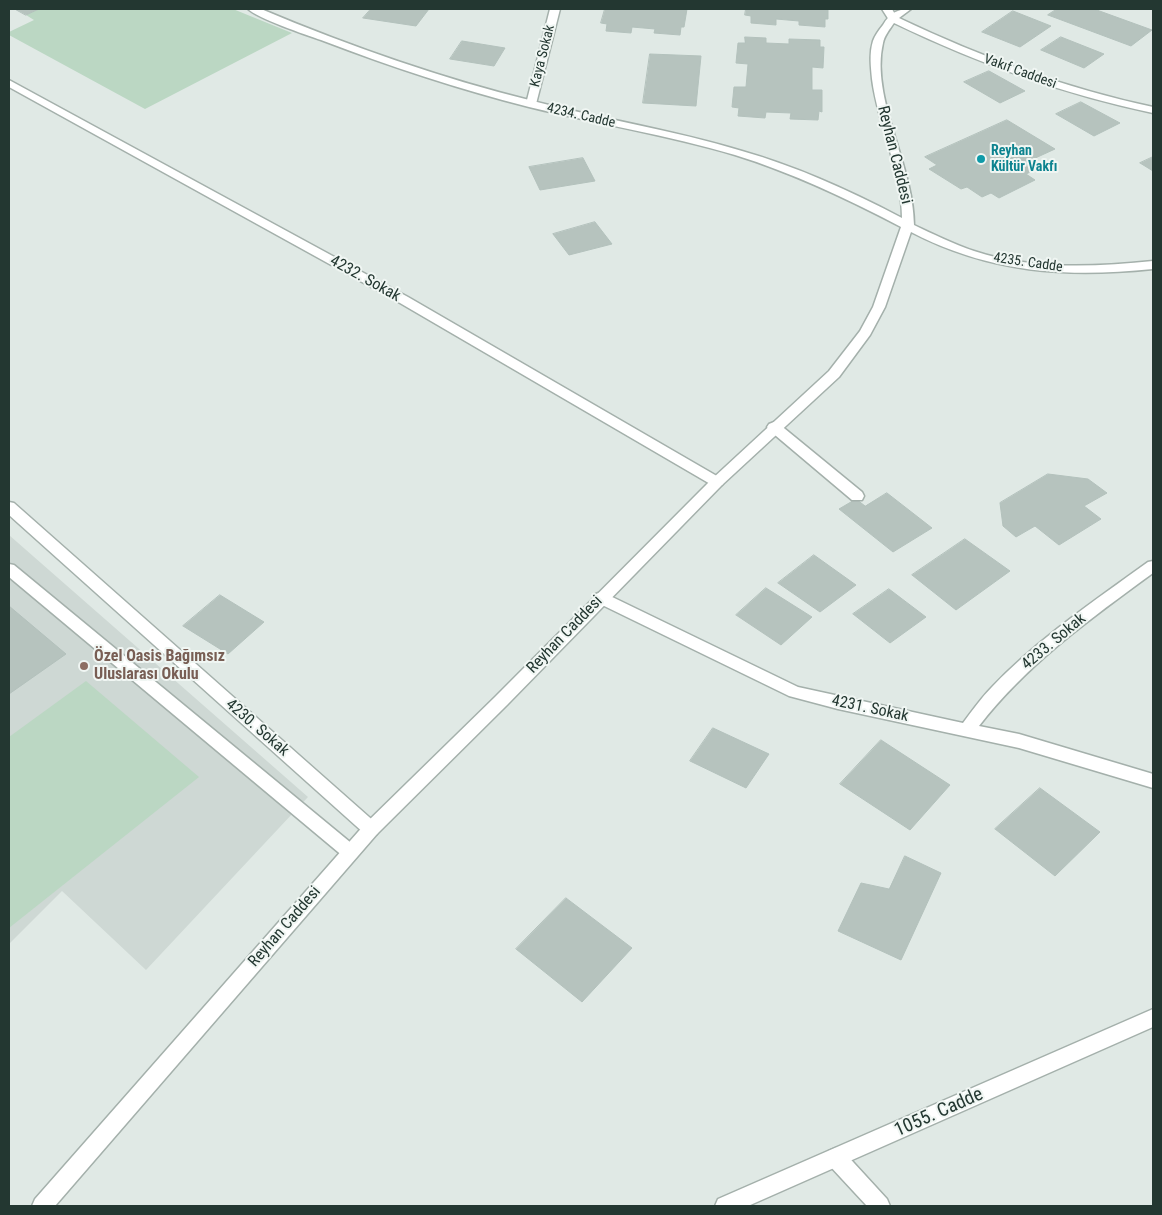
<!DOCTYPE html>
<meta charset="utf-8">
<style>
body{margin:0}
#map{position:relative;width:1162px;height:1215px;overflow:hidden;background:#e0e9e5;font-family:"Roboto Condensed",sans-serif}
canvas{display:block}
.frame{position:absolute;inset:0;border:10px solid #233731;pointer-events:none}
</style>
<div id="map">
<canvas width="1162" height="1215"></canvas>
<div class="frame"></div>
</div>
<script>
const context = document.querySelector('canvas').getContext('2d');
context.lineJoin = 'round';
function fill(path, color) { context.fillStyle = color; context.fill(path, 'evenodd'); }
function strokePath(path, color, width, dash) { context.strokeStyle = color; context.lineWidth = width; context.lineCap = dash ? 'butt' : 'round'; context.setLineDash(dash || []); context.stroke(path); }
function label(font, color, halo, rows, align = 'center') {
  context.font = font + ' "Roboto Condensed",sans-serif'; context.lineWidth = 4; context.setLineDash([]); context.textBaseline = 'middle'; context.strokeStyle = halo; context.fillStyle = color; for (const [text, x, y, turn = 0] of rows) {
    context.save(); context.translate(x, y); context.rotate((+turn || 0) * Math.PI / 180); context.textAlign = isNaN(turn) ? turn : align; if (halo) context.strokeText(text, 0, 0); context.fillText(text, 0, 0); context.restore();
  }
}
const built = new Path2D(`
 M9,535l299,262 -162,173 -84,-79 -53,53z`);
const green = new Path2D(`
 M39,9h194l59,24 -147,76 -136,-74v-3l25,-12 -8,-5z
 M86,681l113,96 -190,151v-191z`);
const building = new Path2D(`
 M15,9h24l-13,6z
 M371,9h58l-13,17 -53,-8z
 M605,9h82l-3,18h-3l-1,8 -26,-2 1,-4 -23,-2 -1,6 -25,-2 1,-7 -6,-1z
 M746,9h82v10h-3v8l-26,-2v-4l-23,-2v6l-25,-2v-7l-6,-1z
 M1057,9h37l58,21 -21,16 -83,-31z
 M1013,11l38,15 -31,21 -38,-15z
 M745,37l21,1v5l23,1v-5l31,1v7h4l-1,21 -11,-1v23h10v22l-3,-1 -1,9 -28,-1 1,-6 -25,-1 -1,6 -27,-2 1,-8 -7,-1 2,-20h12l2,-23 -12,-1 2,-20h7z
 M1061,37l43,17 -20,14 -43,-18z
 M462,41l43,7 -11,18 -44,-7z
 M650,54l51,2 -5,50 -53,-3z
 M989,71l36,20 -25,12 -36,-21z
 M1081,102l39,21 -26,13 -38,-22z
 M1007,120l48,29 -24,11 10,7 -15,7 9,6 -36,18 -8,-5 -9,4 -15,-10 -6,2 -32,-20 8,-4 -12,-8z
 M1153,157v14l-13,-8z
 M583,158l12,23 -55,9 -11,-23z
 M595,222l17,22 -43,11 -16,-21z
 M1048,474l40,5 19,14 -23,13 17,13 -42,26 -24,-19 -19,11 -13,-11 -3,-23z
 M887,493l45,35 -39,24 -54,-43 17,-10 9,7z
 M965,539l45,32 -54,39 -44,-35z
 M814,555l42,30 -36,27 -42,-29z
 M766,588l46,29 -31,28 -45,-30z
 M889,589l37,28 -36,26 -37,-29z
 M220,595l44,27 -36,32 -45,-28z
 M9,606l57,48 -57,40z
 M713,728l56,26 -23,34 -56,-27z
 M881,740l69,45 -40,45 -70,-46z
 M1040,788l60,44 -45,44 -60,-47z
 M905,856l36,17 -40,87 -63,-29 23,-48 28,6z
 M566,898l66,50 -50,54 -66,-53z`);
const service = new Path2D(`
 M9,564l5,1 342,282 3,5 -3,5 -6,2 -6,-2 -335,-280z
 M836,1148l7,3 44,48 3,7h-23l-38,-41 -3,-7 3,-7z`);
const minor = new Path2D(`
 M550,9h10l-24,95 -5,3 -5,-3z
 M882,9h10l5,9 -2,2h-6z
 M9,80l399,217 314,182 2,3 -2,3h-10l-312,-182 -391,-216z
 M774,422l5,2 83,68 2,4 -2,4h-10l-83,-70 -2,-3 2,-3z
 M9,502l5,1 363,321 2,5 -2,5 -6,2 -6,-2 -356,-319z
 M1153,561v12c-63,46 -126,91 -174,153l40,8 134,40v14l-134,-40 -181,-39 -49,-13 -193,-94 -2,-4 2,-4 5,-2 5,2 192,93 165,36c9,-12 18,-25 29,-36 46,-48 102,-86 156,-125z`);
const tertiary = new Path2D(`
 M248,9h13c88,37 179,69 272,92 69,18 140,29 209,50 56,16 109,40 160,67 0,-47 -24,-92 -30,-139 -1,-12 -3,-25 1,-38 2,-6 6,-11 10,-16 7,-12 14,-16 28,-16l-12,9c82,39 165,70 254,89v6c-91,-19 -176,-50 -259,-90 -4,6 -10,13 -11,20 -13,55 31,123 31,182 19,9 39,19 60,26 57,19 120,16 179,10v8c-87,9 -163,4 -242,-37l-26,75 -15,28 -31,42 -117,108 -215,220 -130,129 -322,372h-23l3,-7 330,-375 130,-127 217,-218 117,-108 31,-40 13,-24 28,-80c-53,-28 -108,-54 -166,-72 -67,-20 -137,-31 -206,-48 -71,-18 -140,-41 -208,-67 -15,-5 -64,-22 -73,-31z
 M1153,1009v18l-405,179h-33l3,-7z`);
const markers = [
 [981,159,5,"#0f9aa8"],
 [84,666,5,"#8d6e63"]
];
const farStreetnames = [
 ["Kaya Sokak",543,56,-76],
 ["Vakıf Caddesi",1020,72,20],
 ["4234. Cadde",581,116,13],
 ["4235. Cadde",1028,263,8]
];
const farCulturenames = [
 ["Reyhan",991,151],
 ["Kültür Vakfı",991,167]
];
const streetNames = [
 ["Reyhan Caddesi",894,155,76],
 ["4232. Sokak",365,279,29],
 ["Reyhan Caddesi",565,635,-46],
 ["4233. Sokak",1054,642,-40],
 ["4231. Sokak",870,709,12],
 ["4230. Sokak",257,728,41],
 ["Reyhan Caddesi",285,927,-49]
];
const educationNames = [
 ["Özel Oasis Bağımsız",94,657],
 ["Uluslarası Okulu",94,675]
];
const nearStreetnames = [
 ["1055. Cadde",939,1113,-24]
];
fill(built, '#ced8d4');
fill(green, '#bbd7c3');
fill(building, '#b6c3be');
strokePath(building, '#b3c1bc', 1);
strokePath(service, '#a4b0ab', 3);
strokePath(minor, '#a4b0ab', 3);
strokePath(tertiary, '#a4b0ab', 3);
fill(service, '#fff');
fill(minor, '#fff');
fill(tertiary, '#fff');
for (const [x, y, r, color] of markers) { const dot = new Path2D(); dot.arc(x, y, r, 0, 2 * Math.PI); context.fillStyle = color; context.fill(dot); strokePath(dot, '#f0f6f3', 2); }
label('14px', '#233731', '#f0f6f3', farStreetnames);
label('bold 14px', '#0d838f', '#f0f6f3', farCulturenames, 'left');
label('16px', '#233731', '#f0f6f3', streetNames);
label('bold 16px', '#785e54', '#f0f6f3', educationNames, 'left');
label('19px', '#233731', '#f0f6f3', nearStreetnames);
</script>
